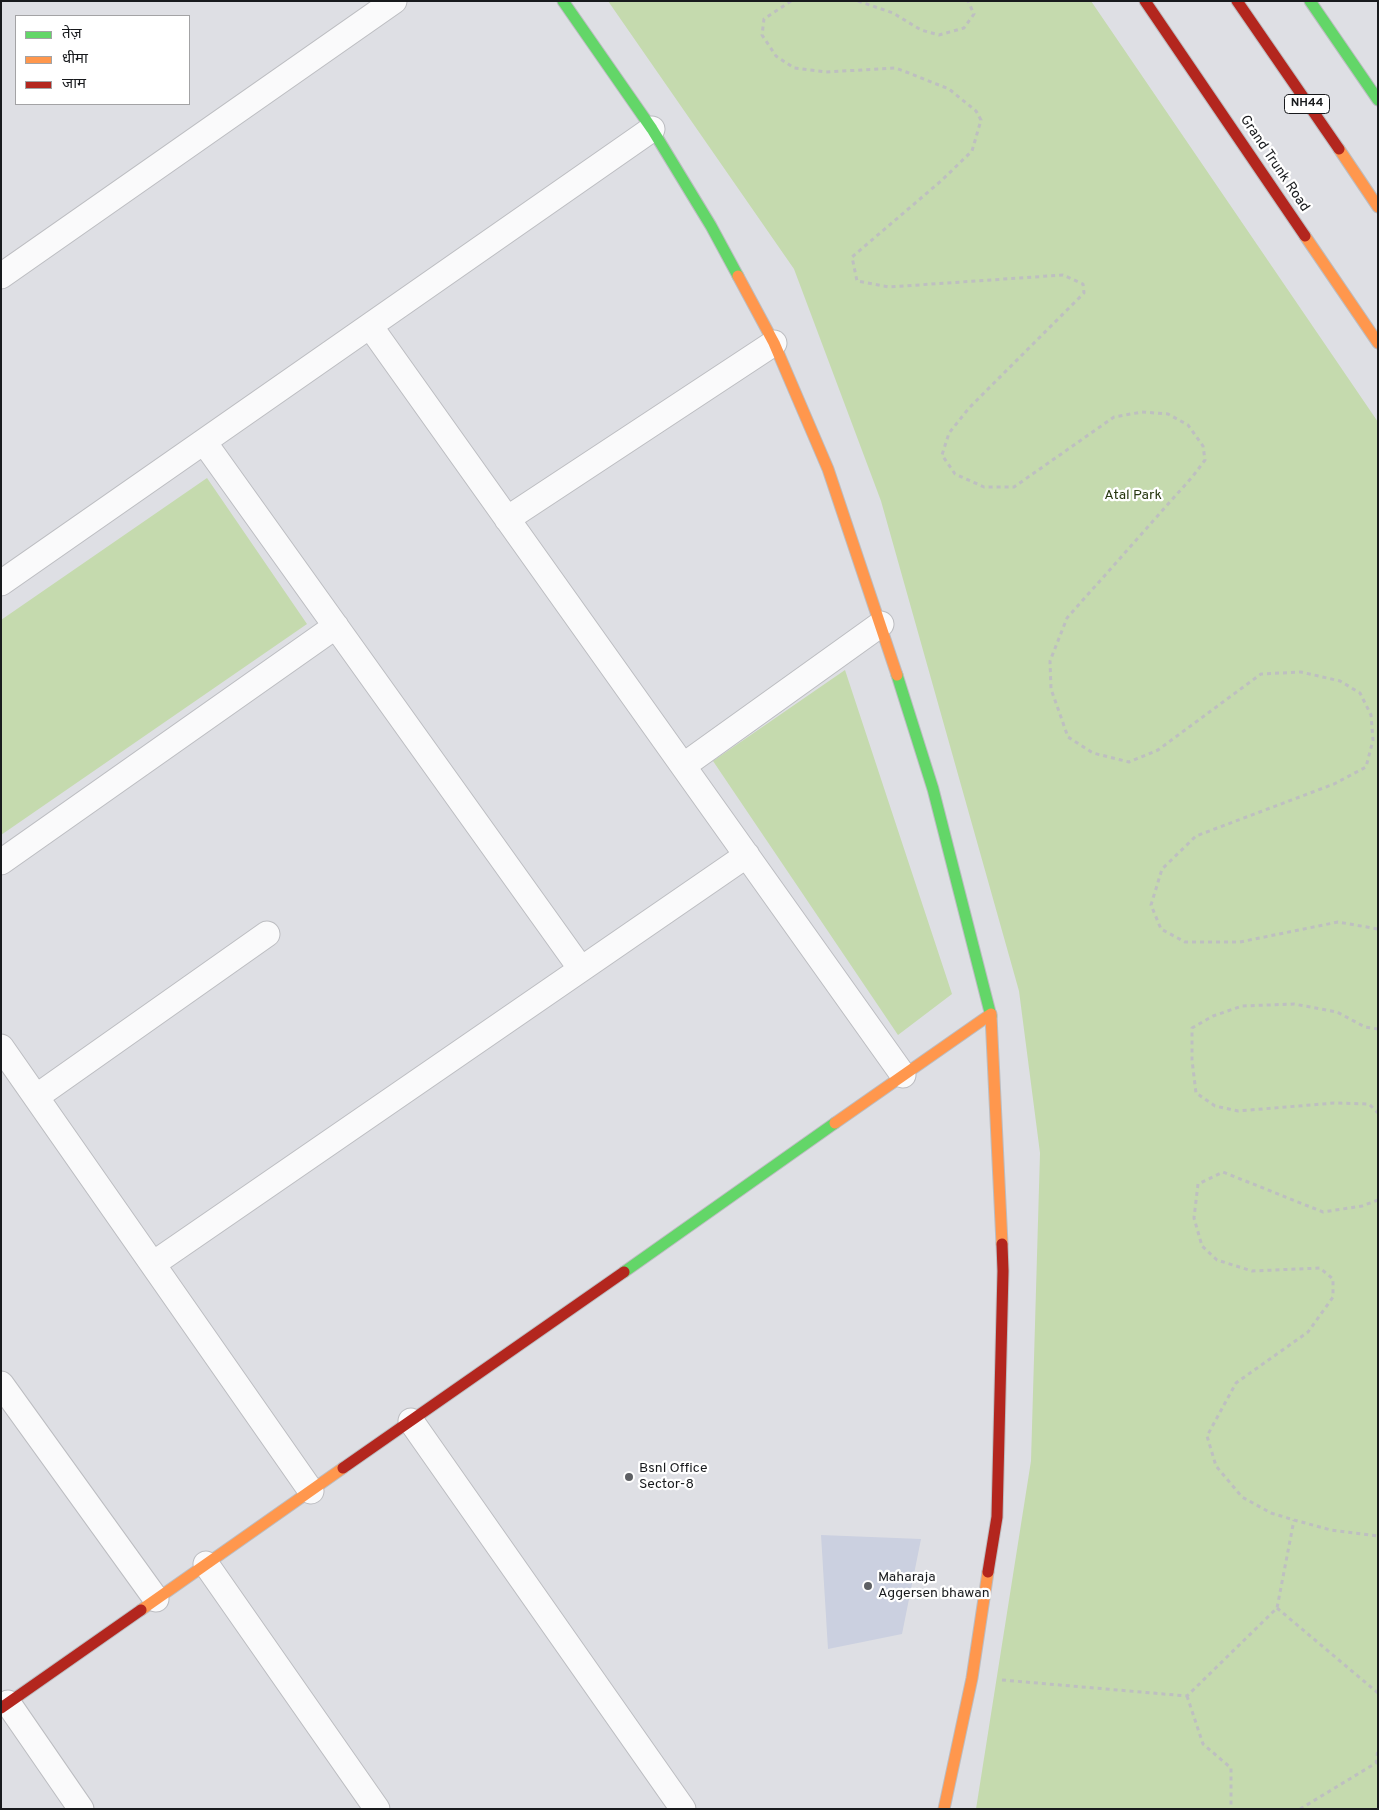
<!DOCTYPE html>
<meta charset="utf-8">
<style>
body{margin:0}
#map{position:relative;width:1379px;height:1810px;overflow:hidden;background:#dedfe4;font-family:Overpass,"Noto Sans Devanagari",sans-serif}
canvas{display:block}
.frame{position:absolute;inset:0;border:2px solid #181a1d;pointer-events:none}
.legend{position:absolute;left:15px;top:15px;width:175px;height:90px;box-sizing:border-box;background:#fff;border:1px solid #a3a3a5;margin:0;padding:6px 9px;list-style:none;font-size:15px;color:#181a1d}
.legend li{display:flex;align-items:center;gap:10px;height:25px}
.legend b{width:25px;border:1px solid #a3a3a5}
</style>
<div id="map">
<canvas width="1379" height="1810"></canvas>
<div class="frame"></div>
<ul class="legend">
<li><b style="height:6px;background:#63d668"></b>तेज़</li>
<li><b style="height:6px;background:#ff974d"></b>धीमा</li>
<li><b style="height:6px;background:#b3261e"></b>जाम</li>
</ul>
</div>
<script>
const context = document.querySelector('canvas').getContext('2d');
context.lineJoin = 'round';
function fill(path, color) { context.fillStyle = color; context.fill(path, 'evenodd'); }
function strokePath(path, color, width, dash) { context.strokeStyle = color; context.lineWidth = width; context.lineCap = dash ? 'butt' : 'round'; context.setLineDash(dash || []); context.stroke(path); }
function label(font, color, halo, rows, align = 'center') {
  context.font = font + ' Overpass,sans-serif'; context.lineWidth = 4.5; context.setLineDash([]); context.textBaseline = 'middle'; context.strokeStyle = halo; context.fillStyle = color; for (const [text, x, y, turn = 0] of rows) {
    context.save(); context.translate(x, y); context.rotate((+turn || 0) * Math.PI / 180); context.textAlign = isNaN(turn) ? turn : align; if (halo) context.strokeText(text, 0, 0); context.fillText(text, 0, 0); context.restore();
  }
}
const green = new Path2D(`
 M608,1h483l287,421v1387h-402l55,-348 9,-308 -21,-162 -138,-490 -87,-232z
 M207,478l100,146 -306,211v-215z
 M845,670l107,324 -54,41 -185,-274z`);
const building = new Path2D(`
 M821,1535l100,4 -19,95 -74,15z`);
const path = new Path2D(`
 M791,1l-27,18 -2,16 14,21 18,12 32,4 70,-4 53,21 27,22 5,9 -9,31 -31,30 -89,76 5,24 32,6 174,-12 20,9 1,9 -115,115 -20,25 -7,22 13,19 29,13h30l100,-70 28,-5 26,2 20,11 15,21 2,14 -12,16 -126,142 -17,43 1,28 17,48 25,16 36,9 29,-12 103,-76 40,-2 39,9 20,12 11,22 2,25 -7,27 -32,17 -138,52 -34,33 -11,36 10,24 24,13h55l98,-20 40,7
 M858,1l35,12 28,17 18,5 25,-7 10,-14 -6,-13
 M1378,1029l-13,-2 -28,-15 -43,-8 -52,2 -29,10 -21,12v32l4,33 19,13 23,5 96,-8 35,1 9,9
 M1378,1200l-16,6 -39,6 -100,-40 -25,12 -4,34 8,28 15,14 35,11 68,-3 13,11v18l-25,35 -72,51 -29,53 9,30 26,31 29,16 23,7 37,10 47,6
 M1277,1608l101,85
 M1002,1680l185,16 90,-88 17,-88
 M1187,1696l16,48 28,24v41
 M1300,1809l76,-46 2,-14`);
const street = new Path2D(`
 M1,276l393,-275
 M370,326l533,749
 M204,442l377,527
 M507,519l267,-176
 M1,583l651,-454
 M683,766l198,-142
 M1,862l335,-236
 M1,1047l310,444
 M36,1097l231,-163
 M153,1264l594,-409
 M1,1384l155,215
 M411,1421l272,388
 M206,1564l171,245
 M8,1703l73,106`);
const fast = new Path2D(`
 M563,1l89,128 59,97 27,50
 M1310,1l68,99
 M897,675l36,114 58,227
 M624,1272l211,-149`);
const slow = new Path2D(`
 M1339,149l39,58
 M1305,236l73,107
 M738,276l36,67 54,126 69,206
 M991,1016l11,228
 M835,1123l156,-109
 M141,1610l202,-142
 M944,1809l28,-131 16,-106`);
const jam = new Path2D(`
 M1145,1l160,235
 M1237,1l102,148
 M343,1468l281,-196
 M988,1572l9,-55 6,-246 -1,-27
 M1,1708l140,-98`);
const markers = [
 [629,1477,5,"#5d5f63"],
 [868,1586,5,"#5d5f63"]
];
const shields = [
 [1307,104,45]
];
const shieldNames = [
 ["NH44",1307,104]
];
const streetNames = [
 ["Grand Trunk Road",1274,164,56]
];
const parkNames = [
 ["Atal Park",1133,496]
];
const poiNames = [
 ["Bsnl Office",639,1469],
 ["Sector-8",639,1485],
 ["Maharaja",878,1578],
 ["Aggersen bhawan",878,1594]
];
fill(green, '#c5daae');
fill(building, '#cbd0e0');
strokePath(street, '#bcbdc1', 27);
strokePath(fast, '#bcbdc1', 13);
strokePath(slow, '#bcbdc1', 13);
strokePath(jam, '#bcbdc1', 13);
strokePath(path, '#bebfc1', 3, [4, 4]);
strokePath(street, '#fafafb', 25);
strokePath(fast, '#63d668', 11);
strokePath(slow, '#ff974d', 11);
strokePath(jam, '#b3261e', 11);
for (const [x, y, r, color] of markers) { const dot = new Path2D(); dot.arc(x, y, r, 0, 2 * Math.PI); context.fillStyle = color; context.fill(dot); strokePath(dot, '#fff', 2); }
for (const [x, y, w] of shields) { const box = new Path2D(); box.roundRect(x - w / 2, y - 9.5, w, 19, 4); context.fillStyle = '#fff'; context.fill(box); strokePath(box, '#181a1d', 1); }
label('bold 12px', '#181a1d', null, shieldNames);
label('14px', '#181a1d', '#fff', streetNames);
label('14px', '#26360f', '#fff', parkNames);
label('14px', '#181a1d', '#fff', poiNames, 'left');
</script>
